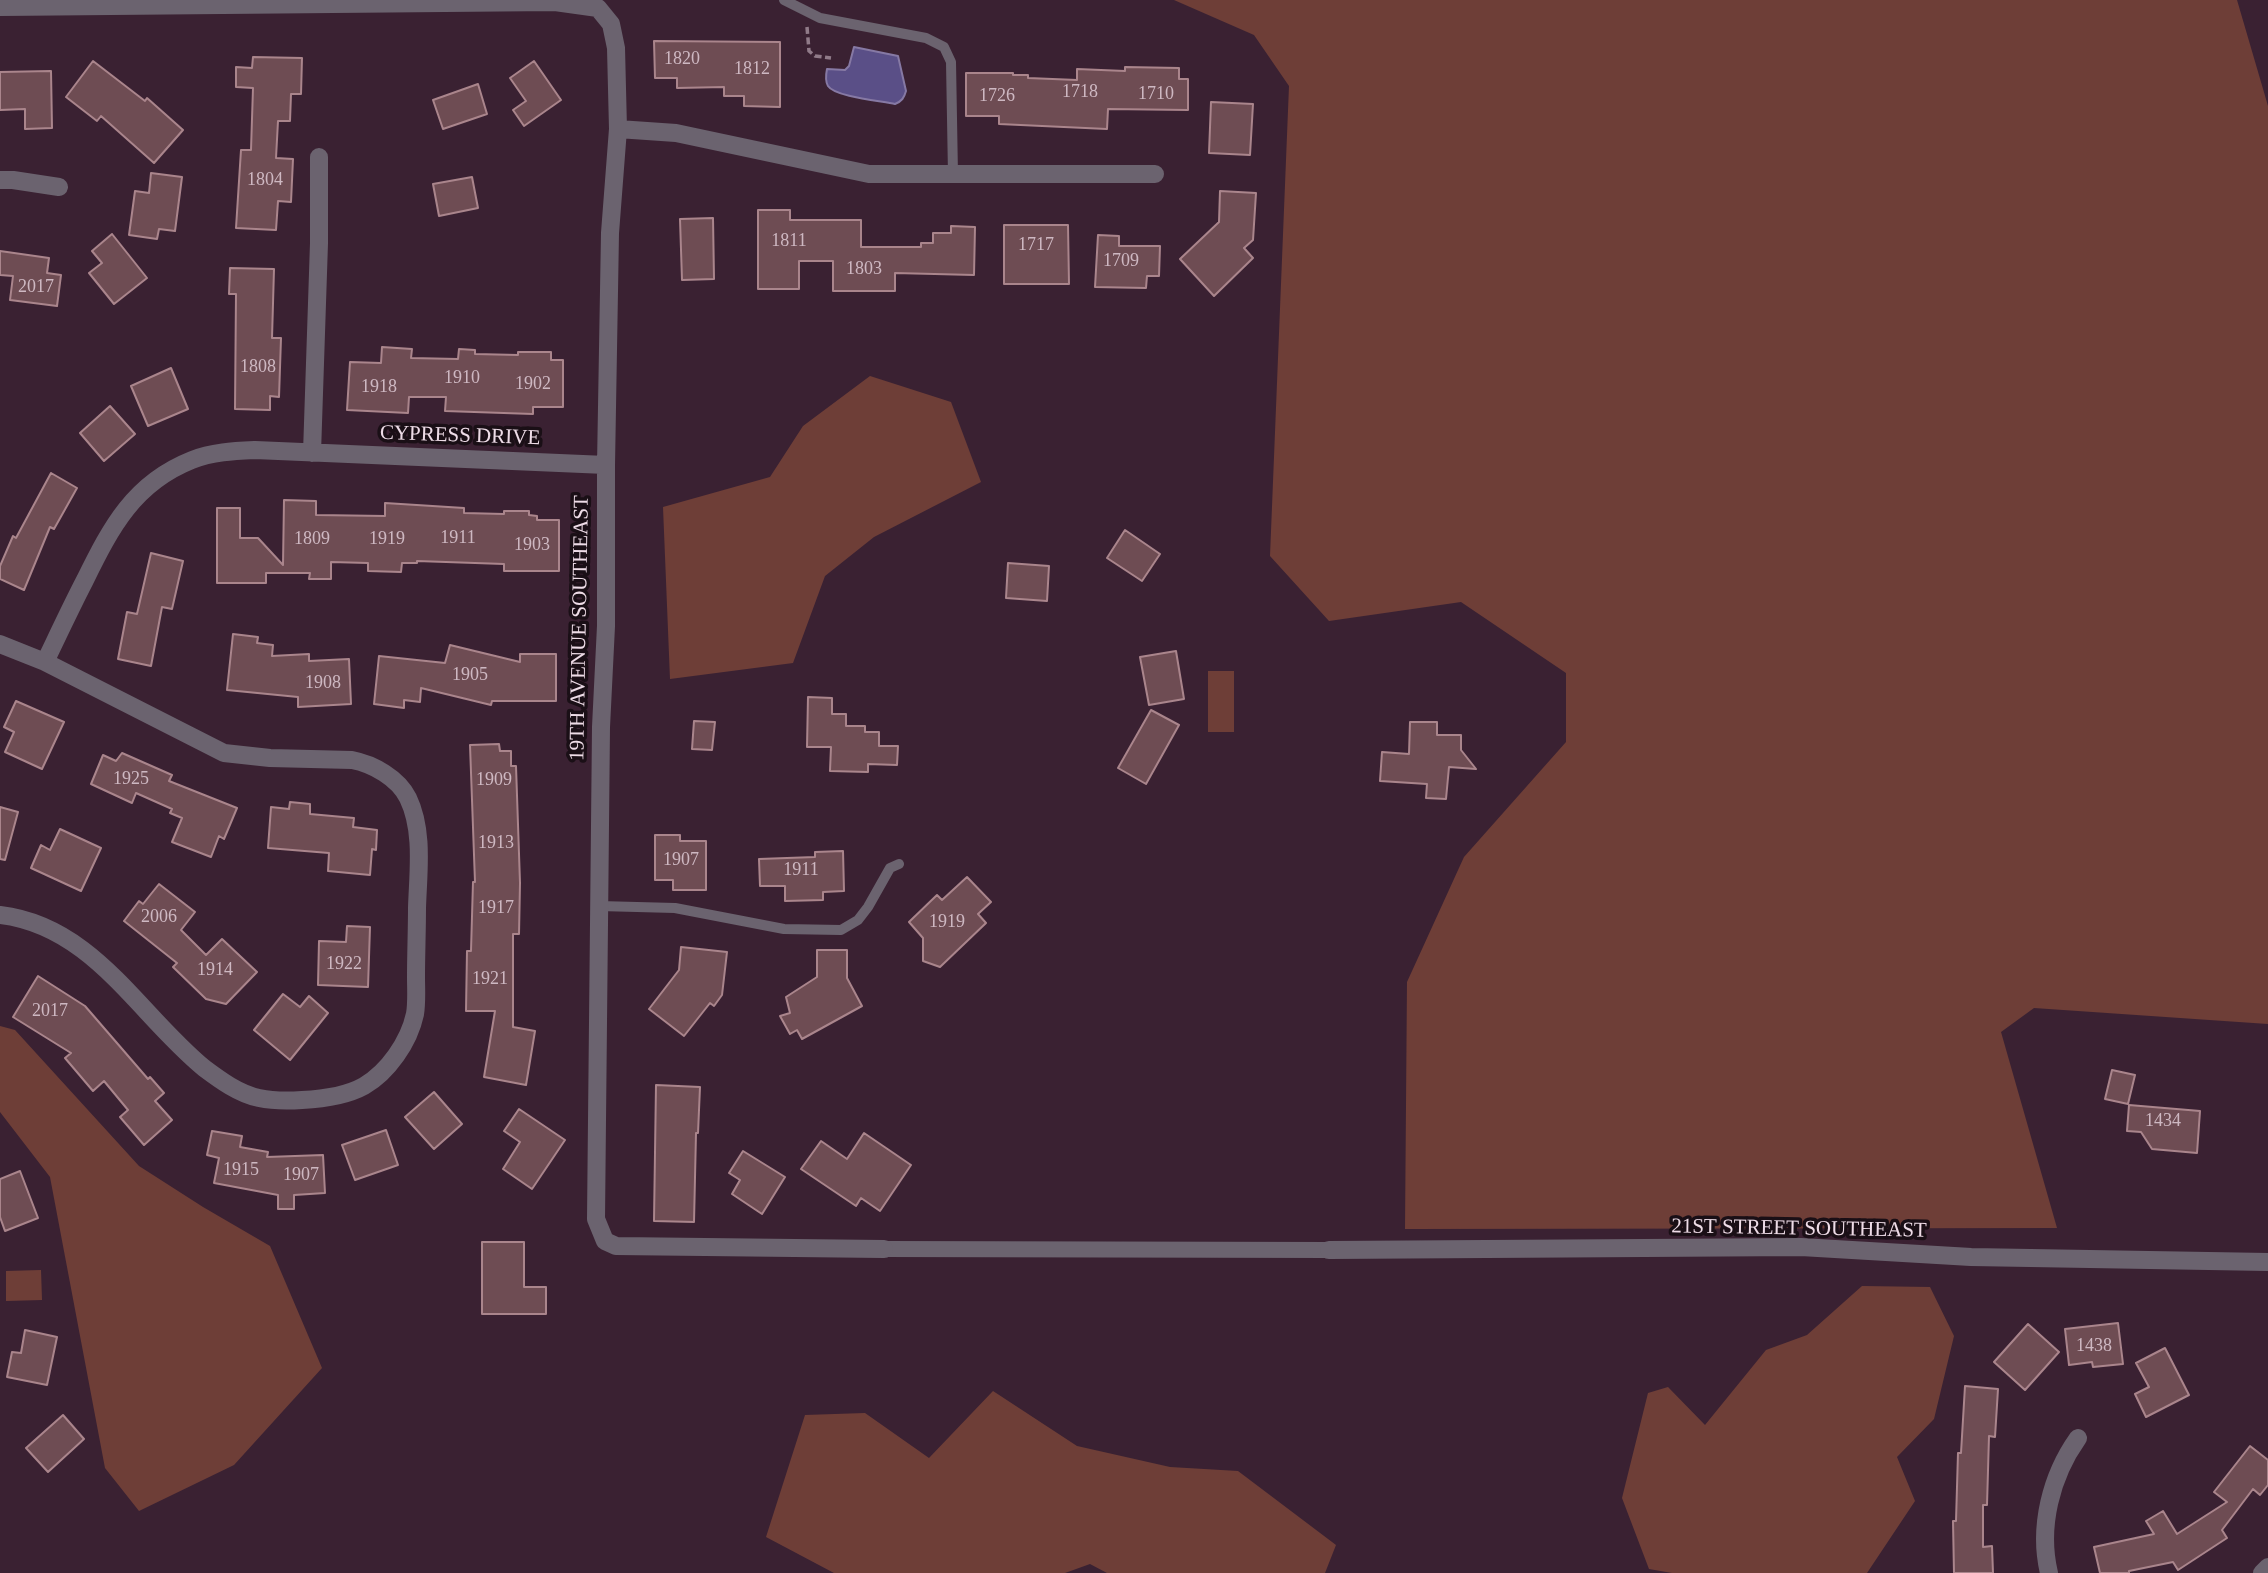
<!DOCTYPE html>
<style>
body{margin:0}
canvas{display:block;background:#3a2132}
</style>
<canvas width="2268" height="1573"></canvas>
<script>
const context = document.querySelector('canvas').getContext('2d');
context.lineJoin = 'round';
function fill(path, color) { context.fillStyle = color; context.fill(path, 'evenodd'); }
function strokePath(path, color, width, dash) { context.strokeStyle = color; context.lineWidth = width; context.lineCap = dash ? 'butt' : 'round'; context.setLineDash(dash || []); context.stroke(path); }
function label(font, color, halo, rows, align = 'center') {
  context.font = font + ' Georgia,serif'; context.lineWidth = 7; context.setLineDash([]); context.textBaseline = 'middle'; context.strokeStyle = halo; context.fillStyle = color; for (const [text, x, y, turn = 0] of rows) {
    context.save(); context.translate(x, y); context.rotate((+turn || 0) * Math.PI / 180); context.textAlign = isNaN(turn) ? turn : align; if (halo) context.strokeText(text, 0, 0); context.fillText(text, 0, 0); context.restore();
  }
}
const green = new Path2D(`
 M1174,0h1063l31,106v918l-234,-16 -33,24 56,196 -652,1 2,-247 57,-125 102,-115v-69l-105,-71 -132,19 -59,-65 19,-470 -35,-51z
 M870,376l81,26 30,80 -107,55 -49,39 -32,87 -123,16 -7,-172 107,-30 33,-51z
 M1208,671h26v61h-26z
 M0,1026l15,4 124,136 64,41 67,39 52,122 -88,97 -95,46 -34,-43 -55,-291 -50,-65z
 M41,1270l1,30 -36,1v-30z
 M1862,1286l68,1 24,49 -20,83 -37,38 18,44 -48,72h-195l-23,-4 -27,-71 26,-105 20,-6 37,38 61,-75 41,-15z
 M993,1391l84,55 93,21 68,4 98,74 -11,28h-218l-17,-9 -25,9h-231l-68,-36 39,-122 60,-2 64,45z`);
const water = new Path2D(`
 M854,47l44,9 8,35c-2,7 -4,10 -11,13 -13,-3 -60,-7 -67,-18 -3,-5 -2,-12 -1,-17l18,1 4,-4z`);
const building = new Path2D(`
 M654,41l126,1v65l-36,-1v-10h-20v-9l-47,1v-10h-22z
 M253,57l49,1 -1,36h-10l-1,27h-12l-2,37 17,1 -2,43 -13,-1 -2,29 -40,-2 5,-78h10l2,-62 -17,-1v-20l16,1z
 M93,61l52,40 2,-3 36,32 -29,33 -53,-47 -4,5 -31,-24z
 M534,61l27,39 -37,26 -11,-16 13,-9 -16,-23z
 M1125,67l54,1v11h9v31l-80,-1 -1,20 -108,-5v-8h-33v-43h47v2h15v3l49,2v-11l48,2z
 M51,71l1,57 -27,1v-20l-25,1v-38z
 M478,84l9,30 -44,15 -10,-29z
 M1211,102l42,2 -3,51 -41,-2z
 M151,173l31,4 -7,54 -16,-2 -2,10 -28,-4 6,-44 14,2z
 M472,177l6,31 -39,8 -6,-32z
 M1220,191l36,2 -3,47 -9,8 9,10 -39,38 -34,-37 39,-37z
 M758,210h32v10h71v27h60v-4h12v-10h18v-7l24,1 -1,48 -79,-2v18h-62v-30h-34v28h-41z
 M713,218l1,61 -32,1 -2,-61z
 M1004,225h64l1,59h-65z
 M112,234l35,44 -33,26 -25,-31 13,-10 -10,-12z
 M1098,235l21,1v10h41l-1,30h-12l-1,12 -51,-1z
 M0,251l49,7 -2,15 14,2 -4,31 -47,-6 3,-24 -13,-1z
 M230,268l44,1 -2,69h9l-2,59 -9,-1v14l-35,-1 1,-115h-7z
 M382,347l30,2 -1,9 47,1 1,-10 16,1v4l43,1v-3h33v8h12v47h-30v7l-88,-3 1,-14h-37l-1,16 -61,-3 3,-48 31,1z
 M171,368l17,41 -40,17 -17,-40z
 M110,406l25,28 -31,27 -24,-28z
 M51,473l26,15 -23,41 -4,-2 -26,63 -24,-11v-13l13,-30 3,2z
 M284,500l32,1v14l69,1v-13l79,5v5l40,1v-3h25v4l8,1v4h22v51h-55v-7l-87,-3v2h-15l-1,9 -33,-1v-8l-37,-1v17h-22l1,-6h-44v10h-49v-75h23v30h18l25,27z
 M1125,530l35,24 -18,27 -35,-23z
 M151,553l32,8 -11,48 -10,-2 -11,59 -33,-7 9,-47 10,2z
 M1008,563l41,3 -2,35 -41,-3z
 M233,634l25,3 -1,6 16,2 -1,11 37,-2v7l40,-2 2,45 -53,3v-10l-71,-7z
 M450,645l70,17v-8h36v47h-64l-1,4 -70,-17 -1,14 -16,-2v8l-30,-4 5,-48 66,7z
 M1176,651l8,48 -35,6 -9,-48z
 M808,697l24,1v16h14v12h19v6h14v14h19l-1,19 -29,-1v8l-38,-1 1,-24h-24z
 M16,701l48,21 -22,47 -37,-17 9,-20 -10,-5z
 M1151,710l28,15 -33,59 -28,-16z
 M694,721l21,1 -3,28 -20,-1z
 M1410,722h27v13h24v15l15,19 -27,-2 -3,32 -20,-1 1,-14 -47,-3 2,-29 27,2z
 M499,744l1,7h11v15h5l4,117 -1,51h-6v93l22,4 -9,54 -42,-8 11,-66h-29l1,-60h4l2,-69h2l-5,-137z
 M122,753l50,22 -3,6 68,27 -13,31 -5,-3 -8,21 -39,-15 10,-24 -12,-5 2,-4 -36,-16 -4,10 -41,-19 12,-29 13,6z
 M290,802l20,2v10l44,4 -1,9 24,3 -1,20 -4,-1 -2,26 -42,-4 1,-18 -61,-5 3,-41 18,2z
 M0,807l18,5 -13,48 -5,-1z
 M60,829l41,19 -20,43 -50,-23 10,-23 9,5z
 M655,835h25v6h26v49h-33v-10h-18z
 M843,851l1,40 -21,1v8l-38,1v-15h-25l-1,-27 56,-2v-5z
 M967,877l24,25 -13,12 8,9 -46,44 -17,-6v-23l-14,-16 28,-27 5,5z
 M159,884l36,28 -14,18 25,25 16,-16 35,33 -31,32 -20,-5 -33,-32 4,-4 -53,-42 15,-20 4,3z
 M347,926l23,1 -2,60 -50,-2 1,-44 27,1z
 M681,947l46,5 -5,43 -8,11 -4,-3 -26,33 -35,-27 30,-39z
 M817,950h30v28l15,28 -60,33 -5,-9 -7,4 -10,-18 10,-3 -4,-16 31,-20z
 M38,976l47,30 63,73 2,-2 14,16 -9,8 17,19 -28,25 -24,-28 8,-7 -24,-29 -11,10 -28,-33 6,-5 -58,-36z
 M283,994l17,13 9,-11 19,17 -38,47 -36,-30z
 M2112,1070l23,5 -7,29 -23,-5z
 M656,1085l44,2 -2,46h-2l-2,89 -40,-1z
 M434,1092l28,32 -28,25 -29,-32z
 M2129,1105l71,6 -3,42 -45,-4 -11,-17 -14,-1z
 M519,1109l46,31 -33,49 -29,-20 17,-27 -16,-11z
 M386,1130l12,35 -43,15 -13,-35z
 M212,1131l30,5 -2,11 28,5 -1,5 56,-2 2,38 -31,2v14h-16v-14l-64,-12 5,-25 -12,-3z
 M864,1133l47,32 -31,46 -19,-13 -5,8 -55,-37 20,-28 26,18z
 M743,1151l42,26 -23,37 -30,-20 8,-14 -11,-7z
 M20,1171l18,47 -33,13 -5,-14v-38z
 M482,1242h42v45h22v27h-64z
 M2118,1323l5,41 -30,3 -1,-5 -23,3 -4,-36z
 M2028,1324l31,28 -34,38 -31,-28z
 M25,1330l32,7 -10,48 -40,-8 5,-25 9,1z
 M2165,1348l24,47 -43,22 -11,-23 14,-7 -13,-24z
 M1965,1386l33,3 -3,48 -6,-1 -2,69h-4v42l9,-1 1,27h-39l-1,-52h3l2,-68h3z
 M63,1415l21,24 -36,33 -22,-24z
 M2250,1446l18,14v25l-8,10 -7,-6 -31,41 5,8 -49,32 -5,-8 -44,9v2h-29l-6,-26 60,-13 -8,-13 17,-10 14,23 50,-32 -13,-10z`);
const path = new Path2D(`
 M807,27l2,24 6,5 16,2`);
const service = new Path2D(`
 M784,0l36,18 106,20 18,9 7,15 2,113
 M599,906l76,2 109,21 57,1 17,-10 10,-13 22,-39 9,-4`);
const pedestrian = new Path2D(`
 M884,1249l445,1`);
const minor = new Path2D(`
 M0,7l555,-5 43,6 13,16 5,24 2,81 -8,104 -4,232v161l-5,101 -5,492 9,22 11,5 268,3
 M618,129l58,4 193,41h286
 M0,180h13l46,7
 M312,453l7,-210v-86
 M0,644l45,18 179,91 46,5 82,2c21,4 46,18 56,38 16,33 10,75 9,110 0,23 -1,46 -1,69 0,12 1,25 -1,37 -6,28 -27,58 -51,72 -18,10 -42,13 -62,14 -14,1 -29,1 -43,-2 -20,-4 -39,-18 -55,-30 -66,-54 -111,-142 -204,-153
 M45,662c13,-27 26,-55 40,-82 26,-53 49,-97 107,-120 20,-8 42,-9 63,-10l351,15
 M1329,1250l472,-3 170,10 297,5
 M2049,1573c-11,-46 2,-97 29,-135
 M2262,1573l6,-6`);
const numberNames = [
 ["1820",682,59],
 ["1812",752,69],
 ["1718",1080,92],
 ["1710",1156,94],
 ["1726",997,96],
 ["1804",265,180],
 ["1811",789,241],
 ["1717",1036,245],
 ["1709",1121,261],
 ["1803",864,269],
 ["2017",36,287],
 ["1808",258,367],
 ["1910",462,378],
 ["1902",533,384],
 ["1918",379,387],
 ["1911",458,538],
 ["1809",312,539],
 ["1919",387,539],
 ["1903",532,545],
 ["1905",470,675],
 ["1908",323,683],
 ["1925",131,779],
 ["1909",494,780],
 ["1913",496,843],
 ["1907",681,860],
 ["1911",801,870],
 ["1917",496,908],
 ["2006",159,917],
 ["1919",947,922],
 ["1922",344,964],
 ["1914",215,970],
 ["1921",490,979],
 ["2017",50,1011],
 ["1434",2163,1121],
 ["1915",241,1170],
 ["1907",301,1175],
 ["1438",2094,1346]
];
const streetNames = [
 ["CYPRESS DRIVE",460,436,2],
 ["19TH AVENUE SOUTHEAST",580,628,-89],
 ["21ST STREET SOUTHEAST",1799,1229,1]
];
fill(green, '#6e3e37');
fill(water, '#5a4f87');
strokePath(water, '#8679a4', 2);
fill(building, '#6e4c53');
strokePath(building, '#aa858c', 2);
strokePath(path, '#907b89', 3.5, [7, 3.5]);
strokePath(service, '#6b636f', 10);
strokePath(pedestrian, '#6b636f', 16);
strokePath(minor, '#6b636f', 18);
label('18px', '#ceb8c2', null, numberNames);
label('21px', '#eedce7', '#1a0f16', streetNames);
</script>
